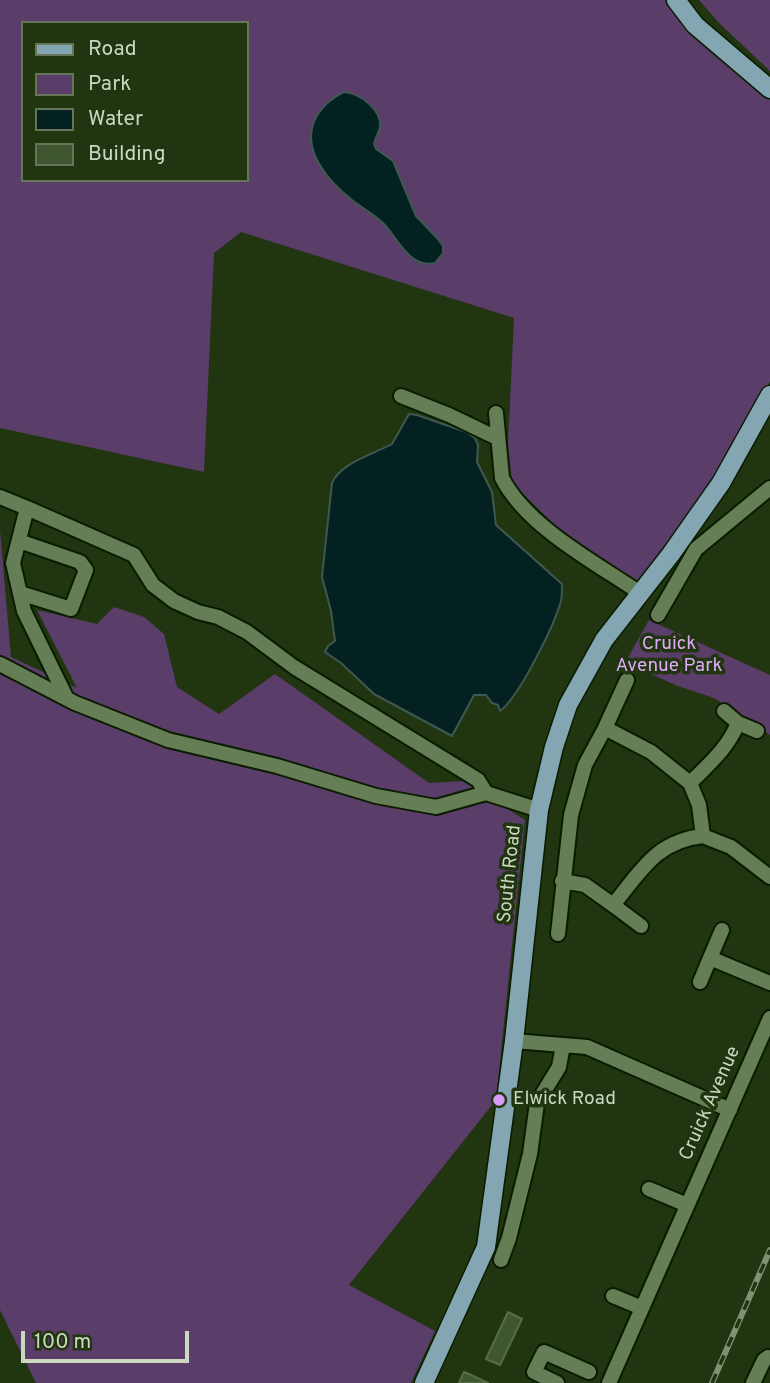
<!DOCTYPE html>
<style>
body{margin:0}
#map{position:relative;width:770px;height:1383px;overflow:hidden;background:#203510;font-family:Overpass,sans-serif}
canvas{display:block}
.legend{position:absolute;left:21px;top:21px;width:228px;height:161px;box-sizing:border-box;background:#203510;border:2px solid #647657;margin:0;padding:9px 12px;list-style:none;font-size:21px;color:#cad8c2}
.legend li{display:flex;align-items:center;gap:14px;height:35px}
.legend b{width:35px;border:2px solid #647657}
.scale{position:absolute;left:21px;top:1331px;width:168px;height:32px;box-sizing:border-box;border:4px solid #cad8c2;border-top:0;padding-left:9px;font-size:21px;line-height:24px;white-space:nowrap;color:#cad8c2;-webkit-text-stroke:5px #203510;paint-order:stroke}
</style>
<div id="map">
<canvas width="770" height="1383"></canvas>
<ul class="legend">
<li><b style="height:9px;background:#84a6b2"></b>Road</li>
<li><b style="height:19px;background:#5a3d69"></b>Park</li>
<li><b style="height:19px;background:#032120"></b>Water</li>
<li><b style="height:19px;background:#405630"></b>Building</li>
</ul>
<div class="scale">100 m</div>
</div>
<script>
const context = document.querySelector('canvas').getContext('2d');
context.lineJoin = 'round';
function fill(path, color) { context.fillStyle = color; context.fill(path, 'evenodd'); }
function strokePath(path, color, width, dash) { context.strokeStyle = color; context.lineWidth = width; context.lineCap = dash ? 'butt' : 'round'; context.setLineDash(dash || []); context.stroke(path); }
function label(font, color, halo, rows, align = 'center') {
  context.font = font + ' Overpass,sans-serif'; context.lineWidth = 7; context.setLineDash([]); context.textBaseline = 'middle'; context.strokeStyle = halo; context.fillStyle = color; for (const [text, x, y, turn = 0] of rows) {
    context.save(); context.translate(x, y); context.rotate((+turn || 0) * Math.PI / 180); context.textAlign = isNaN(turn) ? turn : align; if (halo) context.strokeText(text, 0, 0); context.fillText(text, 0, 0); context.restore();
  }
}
const green = new Path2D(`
 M0,0h665l18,26 87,72v283c-35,73 -83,137 -131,203l-80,-55 -47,-46 -4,-39 6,-126 -273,-86 -27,21 -10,219 -204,-44zM23,23h224v157h-224z
 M699,0h71v71l-50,-47z
 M0,530l11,127 66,31 -40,-78 60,14 17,-17 30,10 20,17 13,53 42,27 56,-40 154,109 35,-2 61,39 -29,280 -147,185 86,46 -24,52h-375l-36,-73z
 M649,620l121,55v60l-56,-37 -36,-12 -53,-23z`);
const water = new Path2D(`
 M344,92c16,1 38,18 36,35 -1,7 -5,10 -6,17l2,5 17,12 23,55 22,23 5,7v7l-8,10c-26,6 -37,-25 -52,-40 -9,-9 -21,-15 -31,-23 -22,-17 -50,-48 -38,-78 5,-13 17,-24 30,-30z
 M409,414l8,1 49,17 9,6 3,7 -1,17 15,30 4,33 66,59c0,6 0,12 -1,17 -7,25 -42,96 -61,110l-2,-6 -6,-2 -6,-8h-12l-22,41 -78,-42 -33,-31 -16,-11 3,-6 7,-5 -4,-30 -9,-34 10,-94c8,-20 42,-29 60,-39z`);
const building = new Path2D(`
 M508,1312l14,7 -22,46 -14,-6z
 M464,1372l5,2 19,9h-29z`);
const minor = new Path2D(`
 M401,396l48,19 48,23
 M496,413l6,65c25,49 94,85 138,115
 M0,497l27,11 -14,55 11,48 43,88
 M27,508l107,47 19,30 21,16 24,11 20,5 29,15 47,35 184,113 8,13
 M19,541l61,21 6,8 -15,39 -51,-16
 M658,615l38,-66 74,-61
 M0,664l75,39 93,37 109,26 99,30 60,11 50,-14 53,17
 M738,723l19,8
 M605,728l22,-48
 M690,783c19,-19 38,-35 48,-60l-14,-12
 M562,881l23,4 28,20
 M641,926l-28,-21c28,-34 43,-64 90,-69
 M558,934l13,-119 14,-50 20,-37 46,24 39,31 9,22 4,31 28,11 39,30
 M710,958l12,-28
 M700,982l10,-24 60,25
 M514,1041l73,6 143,63
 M649,1189l38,16
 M501,1260l8,-22 21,-84 7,-51 22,-36 4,-22
 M613,1296l29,12
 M557,1383l-23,-11 10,-20 45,20
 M609,1383l161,-365
 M753,1383l11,-23 4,-3`);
const major = new Path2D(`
 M676,0l19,25 75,64
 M424,1383l62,-136 28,-206 25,-231 15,-63 14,-42 36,-65 67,-86 50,-71 49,-88`);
const rail = new Path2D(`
 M712,1383l58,-133`);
const markers = [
 [499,1100,7,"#d89af8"]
];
const parkNames = [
 ["Cruick",669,645],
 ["Avenue Park",669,667]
];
const streetNames = [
 ["South Road",511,874,-84],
 ["Cruick Avenue",711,1104,-66]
];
const poiNames = [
 ["Elwick Road",513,1100]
];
fill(green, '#5a3d69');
fill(water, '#032120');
strokePath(water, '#3f5851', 2);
fill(building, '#405630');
strokePath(building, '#556d46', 2);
strokePath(minor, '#091c00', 18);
strokePath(major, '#091c00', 21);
strokePath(minor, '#667e56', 14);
strokePath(major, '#84a6b2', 18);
strokePath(rail, '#809174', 6);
strokePath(rail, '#203510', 3.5, [10]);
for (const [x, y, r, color] of markers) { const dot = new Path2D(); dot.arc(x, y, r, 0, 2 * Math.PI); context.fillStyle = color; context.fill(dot); strokePath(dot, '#203510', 2.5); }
label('19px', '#ddabf7', '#203510', parkNames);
label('19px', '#cad8c2', '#203510', streetNames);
label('19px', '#cad8c2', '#203510', poiNames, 'left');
</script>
